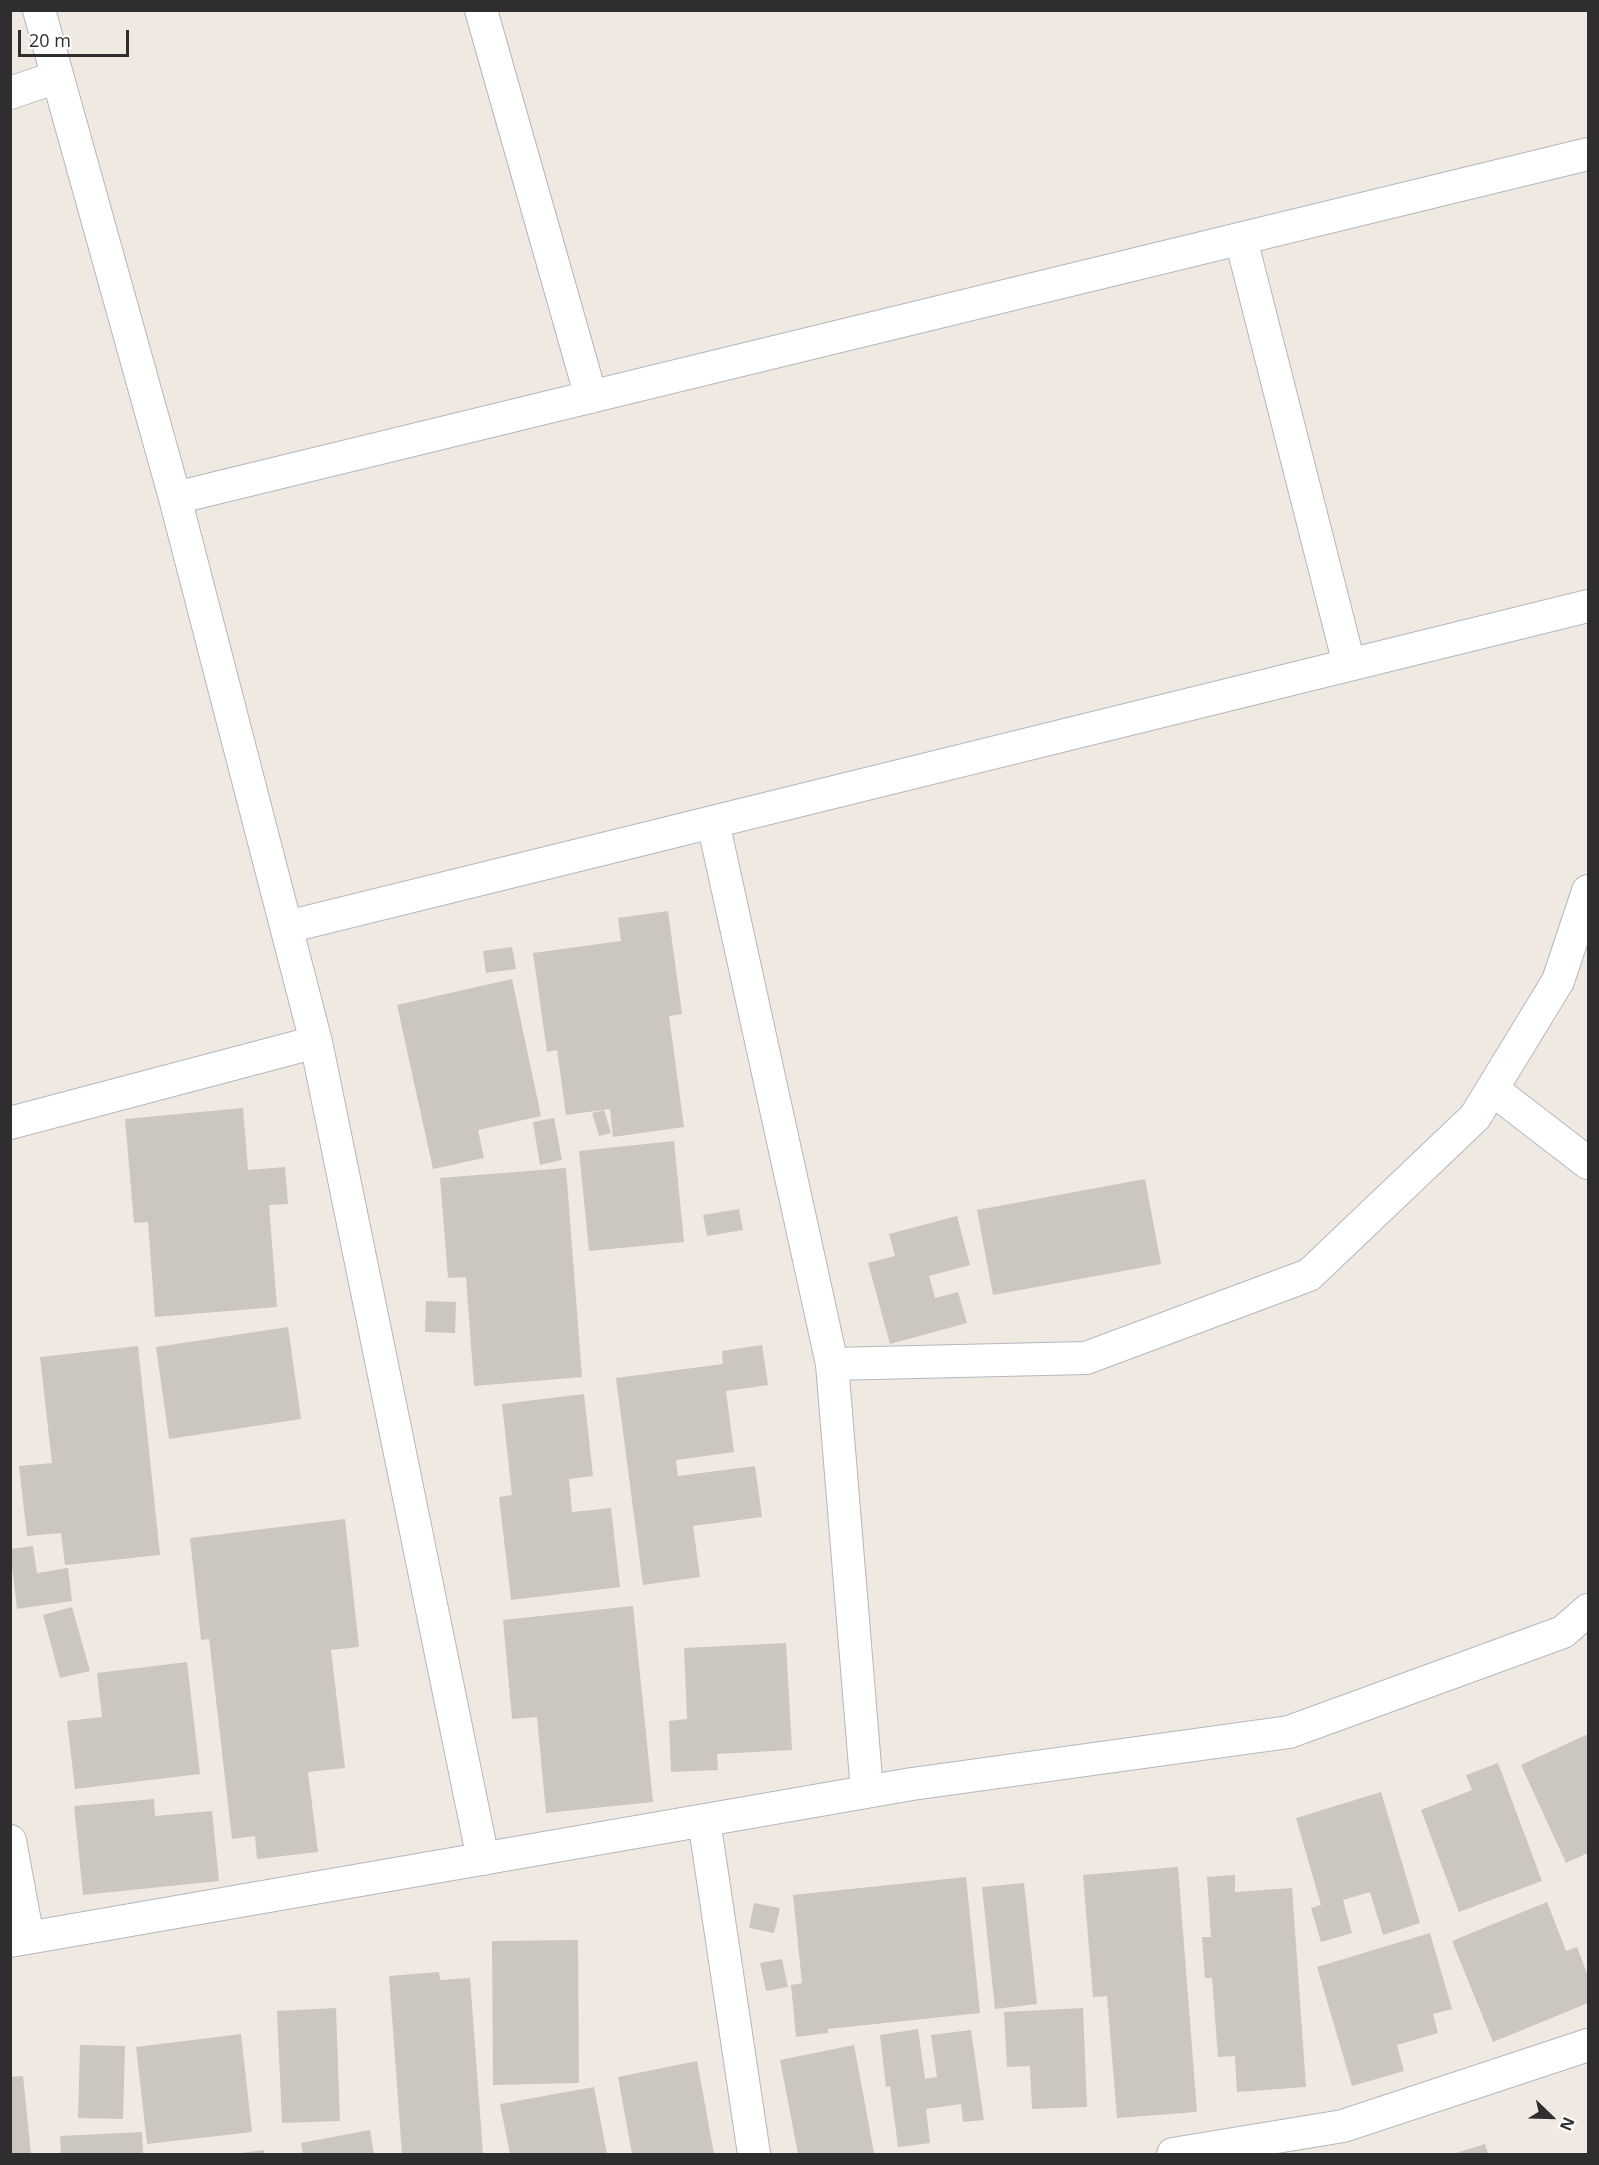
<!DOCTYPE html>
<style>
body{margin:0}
#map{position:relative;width:1599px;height:2165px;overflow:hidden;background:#efe9e1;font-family:"Open Sans",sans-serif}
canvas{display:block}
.frame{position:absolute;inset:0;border:12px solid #2e2e2e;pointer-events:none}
.north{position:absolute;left:1521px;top:2087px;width:60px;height:60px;-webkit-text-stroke:4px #fff;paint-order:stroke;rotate:113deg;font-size:16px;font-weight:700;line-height:24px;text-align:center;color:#2e2e2e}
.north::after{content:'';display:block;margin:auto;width:21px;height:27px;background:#2e2e2e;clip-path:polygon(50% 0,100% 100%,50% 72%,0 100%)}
.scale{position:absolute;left:18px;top:30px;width:111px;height:27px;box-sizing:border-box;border:3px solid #2e2e2e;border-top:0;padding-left:8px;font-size:18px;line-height:21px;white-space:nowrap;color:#2e2e2e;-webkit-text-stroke:4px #fff;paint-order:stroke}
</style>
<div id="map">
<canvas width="1599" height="2165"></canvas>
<div class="frame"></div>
<div class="north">N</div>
<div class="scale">20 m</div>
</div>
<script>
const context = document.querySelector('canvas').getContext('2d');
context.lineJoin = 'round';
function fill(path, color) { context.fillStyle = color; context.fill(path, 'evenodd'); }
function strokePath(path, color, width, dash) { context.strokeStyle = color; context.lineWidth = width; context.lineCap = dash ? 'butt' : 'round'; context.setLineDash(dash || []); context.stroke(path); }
const building = new Path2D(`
 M668,911l14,103 -13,2 15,111 -71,10 -3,-28 -44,6 -9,-65 -10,2 -14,-99 88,-12 -3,-23z
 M512,947l4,22 -30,4 -3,-22z
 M512,979l29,137 -63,14 6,28 -51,11 -36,-164z
 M243,1108l5,62 37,-3 3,37 -19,1 8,102 -122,10 -7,-95 -14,1 -9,-104z
 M604,1110l7,23 -12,3 -7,-23z
 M554,1118l8,42 -22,5 -7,-43z
 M674,1141l10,101 -95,9 -10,-100z
 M566,1168l16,209 -108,9 -8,-109 -18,1 -8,-100z
 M1145,1179l16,85 -168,31 -16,-85z
 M739,1209l4,21 -36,6 -4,-21z
 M957,1216l13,49 -41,11 6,22 23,-6 9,31 -77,21 -22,-81 27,-7 -6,-22z
 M426,1301l30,1 -1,31 -30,-1z
 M288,1327l13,92 -132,20 -13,-92z
 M762,1345l6,40 -42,6 8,61 -58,8 2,16 77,-10 7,51 -69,9 7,51 -57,8 -27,-207 107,-14 -1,-13z
 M138,1346l22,209 -95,10 -4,-32 -34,3 -8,-70 33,-3 -12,-106z
 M584,1394l9,82 -24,3 3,33 39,-4 9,79 -109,13 -12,-103 13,-2 -10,-91z
 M345,1519l14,128 -28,3 14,118 -37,4 10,80 -61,7 -2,-23 -23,3 -23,-200 -8,1 -11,-102z
 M33,1546l4,27 31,-5 4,33 -55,8 -7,-60z
 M633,1606l20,196 -107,11 -9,-96 -25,2 -9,-99z
 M72,1607l18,64 -30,7 -17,-63z
 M786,1643l6,107 -75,4 1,16 -47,2 -2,-51 18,-2 -3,-71z
 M187,1662l13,112 -125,15 -8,-68 35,-4 -5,-44z
 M1588,1734v119l-22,10 -45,-98z
 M1498,1763l44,118 -83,31 -38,-102 51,-20 -6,-15z
 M1381,1792l39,131 -37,12 -13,-43 -27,8 9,33 -31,9 -10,-34 10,-3 -25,-87z
 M154,1799l1,17 57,-5 7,70 -136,14 -9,-89z
 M1178,1867l19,245 -80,6 -10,-122 -14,1 -10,-122z
 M1235,1875v17l57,-4 14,199 -69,5 -2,-36 -17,1 -6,-79h-7l-3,-41h9l-4,-60z
 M966,1877l14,136 -152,16v4l-32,4 -5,-52 11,-2 -9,-88z
 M1024,1883l13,121 -42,5 -13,-122z
 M1547,1902l19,49 11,-4 11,29v27l-95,39 -41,-101z
 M754,1903l26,5 -6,25 -25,-5z
 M1430,1933l22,76 -19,5 5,19 -41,12 7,26 -52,15 -35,-119z
 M578,1940l1,143 -86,2 -1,-144z
 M782,1959l6,28 -22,4 -6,-28z
 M439,1972l1,8 30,-2 13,176h-81l-13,-178z
 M336,2008l4,113 -58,2 -5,-112z
 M1083,2008l4,99 -55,2 -2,-43 -23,1 -3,-55z
 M918,2029l7,50 12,-2 -6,-42 40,-5 13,90 -21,2 -2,-18 -35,5 4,34 -32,4 -8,-61 -4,1 -6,-52z
 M241,2034l11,98 -105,12 -11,-97z
 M80,2045l45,1 -2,73 -45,-1z
 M854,2045l20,108 -10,1h-66l-18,-94z
 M697,2061l17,93h-82l-14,-77z
 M23,2076l8,78h-21v-77z
 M594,2087l13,67h-97l-10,-50z
 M370,2130l4,24h-71l-2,-11z
 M142,2132l1,22h-82l-1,-18z
 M1485,2144l3,10h-35z
 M264,2150v4h-23v-1z`);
const street = new Path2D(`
 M39,10l136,488 141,544 167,817
 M481,10l110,387
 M10,93l47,-16
 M1241,239l108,425
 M175,498l1413,-344
 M713,822l119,542 35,427
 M287,927l1301,-321
 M1492,1089l96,74
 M10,1123l306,-81
 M832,1364l254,-6 223,-83 166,-158 83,-136 30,-90
 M704,1820l50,334
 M10,1841l18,97
 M10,1941l902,-157 377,-52 274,-100 25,-22
 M1173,2154l170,-28 245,-81`);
fill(building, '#cbc7bf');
strokePath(street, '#b4b7c1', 34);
strokePath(street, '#fff', 32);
</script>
